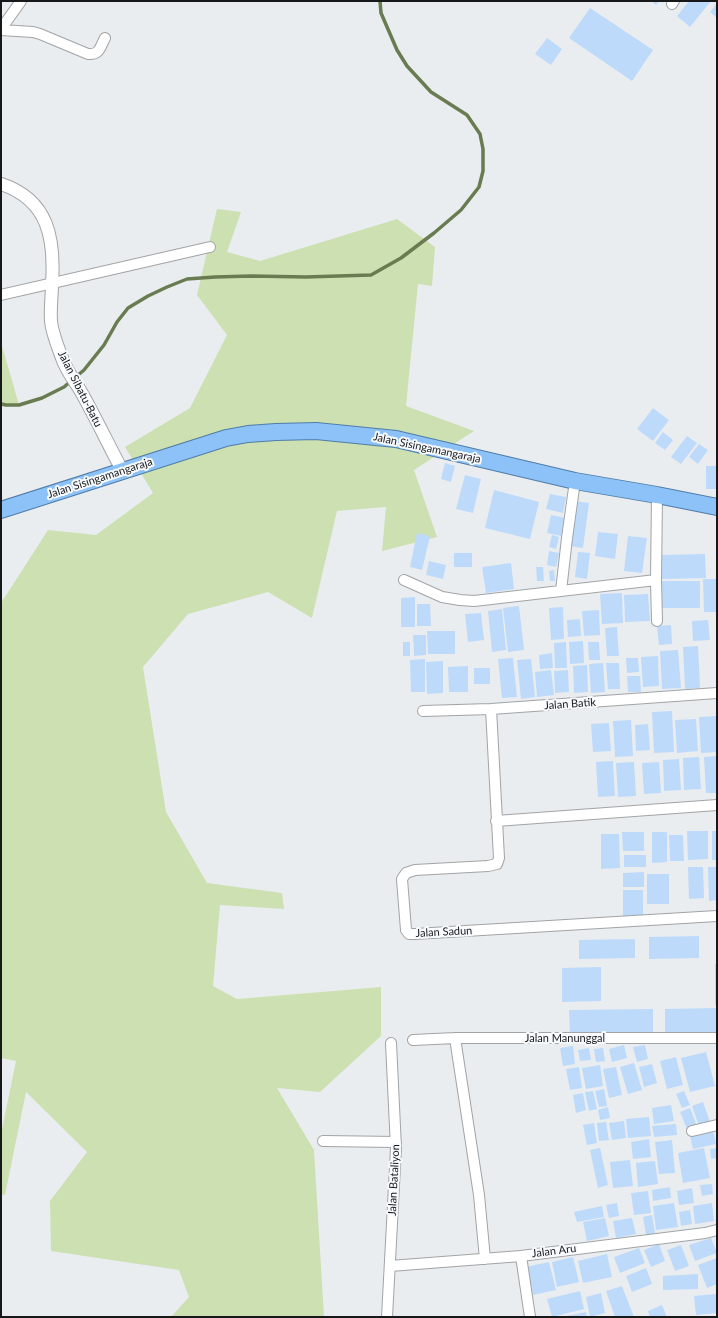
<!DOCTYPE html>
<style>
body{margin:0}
#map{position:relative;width:718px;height:1318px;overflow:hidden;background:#eaedf0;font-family:Lato,sans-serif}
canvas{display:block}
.frame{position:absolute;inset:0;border:2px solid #171819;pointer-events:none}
</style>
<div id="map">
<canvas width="718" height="1318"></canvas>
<div class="frame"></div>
</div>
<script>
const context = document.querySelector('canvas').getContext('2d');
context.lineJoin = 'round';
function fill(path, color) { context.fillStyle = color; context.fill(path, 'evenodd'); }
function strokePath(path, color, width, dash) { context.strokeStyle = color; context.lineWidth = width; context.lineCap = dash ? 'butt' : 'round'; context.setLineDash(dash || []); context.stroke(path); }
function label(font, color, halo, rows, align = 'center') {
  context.font = font + ' Lato,sans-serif'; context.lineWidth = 4; context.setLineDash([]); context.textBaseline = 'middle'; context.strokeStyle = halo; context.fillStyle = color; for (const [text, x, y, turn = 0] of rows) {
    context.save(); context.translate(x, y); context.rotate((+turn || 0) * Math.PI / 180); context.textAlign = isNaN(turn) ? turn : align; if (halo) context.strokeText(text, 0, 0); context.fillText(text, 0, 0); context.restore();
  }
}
const green = new Path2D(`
 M217,209l24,3 -14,40 33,9 137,-42 38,28 -3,39 -14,-2 -12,122 68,25 -60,39 23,67 -55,14 4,-44 -49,4 -25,107 -44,-26 -80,22 -45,53 23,145 41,71 75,10 2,16 -64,-4 -7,81 24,13 144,-12v49l-61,56 -43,-4 37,62 10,167h-153l18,-20 -10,-27 -128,-19 -1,-50 37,-49 -61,-60 -21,103 -4,-1v-60l15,-73 -15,-3v-455l47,-73 48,5 57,-42 -28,-46 65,-39 37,-73 -30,-40z
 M1,344l2,5 16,56h-13l-5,-1z`);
const stream = new Path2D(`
 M1,404l5,1h13l23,-7 22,-11 20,-17 20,-25 13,-23 11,-14 20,-12 19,-9 20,-8 28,-2 36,-1 55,1 65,-2 30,-17 33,-25 27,-23 18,-23 4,-16v-22l-3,-15 -13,-19 -36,-23 -24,-26 -10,-16 -16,-37 -1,-12`);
const building = new Path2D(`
 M651,1h8l-3,4z
 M689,1h22l-21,26 -13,-11z
 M717,3v15l-7,-6z
 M590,8l63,42 -21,31 -63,-43z
 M547,38l15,11 -11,16 -16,-11z
 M653,408l16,12 -16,21 -16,-12z
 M663,432l10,8 -8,10 -10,-7z
 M687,436l10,7 -16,21 -10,-7z
 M699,444l9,6 -10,14 -9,-7z
 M445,463l10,3 -4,16 -10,-3z
 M706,466h11v23h-11z
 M465,475l16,4 -8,34 -17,-4z
 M494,490l45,12 -9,37 -45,-11z
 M550,494l16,3 -3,16 -17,-4z
 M575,501l14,2 -6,45 -14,-2z
 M551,515l15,3 -4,18 -15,-3z
 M598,532l20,2 -3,25 -20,-3z
 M417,533l13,3 -8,34 -12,-3z
 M552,535l7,2 -3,12 -7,-2z
 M628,536l19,2 -5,35 -18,-2z
 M549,551l10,2 -3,14 -9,-2z
 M578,552l12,1 -3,26 -12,-2z
 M454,553h18v14h-18z
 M705,554l1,24 -44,1 -1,-24z
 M429,561l17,4 -3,14 -17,-4z
 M511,563l3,26 -28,4 -4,-26z
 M536,567h7l1,14h-7z
 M554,570l1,11h-5l-1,-10z
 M703,579h14v33h-13z
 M662,581h38v27h-39z
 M622,593l1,30 -21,1 -2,-30z
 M648,594l2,27 -25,1 -1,-27z
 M415,597v30h-14v-29z
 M417,604h13l1,22h-14z
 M519,606l5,44 -16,2 -5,-44z
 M563,607l1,32 -13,1 -2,-32z
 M502,609l4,41 -14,2 -4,-41z
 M599,610l1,25 -16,1 -2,-25z
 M481,613l3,27 -16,2 -3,-28z
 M580,619l1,17 -13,1 -1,-17z
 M708,620l2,20 -17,1 -1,-20z
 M671,625l1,19 -13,1 -2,-19z
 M617,627l2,29h-12l-2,-28z
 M427,631h28v23h-27z
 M413,635h13v20l-12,1z
 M583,641l1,22 -14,1 -1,-22z
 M403,642h7v14h-7z
 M566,642l1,26h-12l-1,-25z
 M588,642h11l1,18h-11z
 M698,646l2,42 -15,1 -2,-42z
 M678,650l3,38 -19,1 -2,-38z
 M552,653l1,15 -13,1 -1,-14z
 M658,656l1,30 -16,1 -2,-30z
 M513,658l4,39 -15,1 -4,-39z
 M626,658h12l1,14 -12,1z
 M425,659v33h-14l-1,-32z
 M531,659l4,38 -14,2 -4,-39z
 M443,661v32l-16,1 -1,-32z
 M603,663l2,29 -14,1 -2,-29z
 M606,663h13l1,26h-12z
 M587,665l1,27 -14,1 -1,-27z
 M468,666v26h-19l-1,-25z
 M474,668h16v16h-16z
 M551,670l3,25 -17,2 -2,-25z
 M568,670l1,22 -14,1 -1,-22z
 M627,676h13l1,16h-13z
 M672,711l2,41 -20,1 -2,-41z
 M717,716v36l-16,1 -2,-36z
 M696,719l2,32 -21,2 -2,-33z
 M631,720l2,36 -18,1 -2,-36z
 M609,723l2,28 -18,1 -2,-28z
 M648,724l2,26 -14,1 -1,-26z
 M717,756v37h-11l-2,-36z
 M699,757l2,32 -17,1 -1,-32z
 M679,759l2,31 -17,1 -1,-31z
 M613,761l2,35 -17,1 -2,-35z
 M634,762l2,34 -18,1 -2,-34z
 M659,762l2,31 -17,1 -2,-31z
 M687,831h21v28l-20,1z
 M712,831h5v29h-5z
 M622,832h22v19h-21z
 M652,832h15v30l-15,1z
 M601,834h18l1,34 -19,1z
 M669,835h14l1,26h-14z
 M624,855h22v12h-22z
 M688,867h15l1,31 -15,1z
 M708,867h9v33l-8,1z
 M644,872v15h-21v-14z
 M647,874h22v30h-22z
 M623,890h20v25l-20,1z
 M699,936v22l-50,1v-22z
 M635,939v19l-56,1v-19z
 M715,964h2v41h-2z
 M601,967v34l-39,1v-34z
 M717,1008v26l-52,1v-26z
 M653,1009v25l-83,1 -1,-25z
 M624,1045l3,13 -15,4 -3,-13z
 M645,1045l3,14 -11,3 -4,-15z
 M573,1046l2,18 -12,2 -3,-18z
 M589,1048l2,12 -11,1 -2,-11z
 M603,1048l2,13 -9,1 -2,-13z
 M706,1052l9,34 -25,6 -9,-34z
 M676,1057l7,28 -16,4 -7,-28z
 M634,1063l8,27 -14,4 -8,-27z
 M652,1064l5,19 -13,4 -5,-20z
 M600,1065l3,21 -17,3 -4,-21z
 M579,1067l3,21 -12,2 -4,-21z
 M616,1067l6,28 -13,3 -6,-29z
 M604,1089l3,17 -8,1 -4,-16z
 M593,1091l4,18 -8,2 -4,-19z
 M684,1091l6,14 -8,3 -6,-14z
 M583,1093l3,17 -10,3 -3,-18z
 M703,1102l7,20 -11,4 -7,-20z
 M671,1105l3,16 -20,3 -2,-16z
 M608,1107l2,11 -10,2 -2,-10z
 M690,1108l7,18 -10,3 -7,-17z
 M649,1117l2,19 -23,2 -2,-19z
 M624,1121l2,17 -14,2 -3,-17z
 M606,1122l3,18 -10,1 -2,-18z
 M594,1123l3,20 -10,2 -4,-20z
 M676,1124l1,11 -23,2 -2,-11z
 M713,1131l3,13 -23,5 -3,-13z
 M649,1139l2,18 -18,2 -2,-17z
 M672,1140l3,33 -16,1 -4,-32z
 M600,1148l8,37 -10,3 -8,-38z
 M704,1148l6,30 -27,5 -5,-30z
 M717,1148v10l-6,1 -1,-10z
 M630,1160l3,26 -20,2 -3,-26z
 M655,1161l3,23 -20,3 -2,-24z
 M712,1184l1,10 -11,2 -2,-11z
 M670,1187l1,11 -18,3 -1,-11z
 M692,1188l2,15 -15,2 -2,-14z
 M648,1191l3,22 -17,2 -3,-22z
 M617,1203l2,13 -10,2 -3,-13z
 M674,1203l4,24 -22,3 -3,-24z
 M712,1203l2,18 -19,3 -2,-18z
 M602,1206l2,11 -27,5 -3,-10z
 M690,1210l2,14 -11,2 -2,-14z
 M652,1215l3,18 -9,2 -3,-18z
 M605,1218l4,18 -22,5 -4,-19z
 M632,1218l4,16 -20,4 -3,-17z
 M711,1238l6,15 -22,8 -6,-16z
 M659,1244l6,17 -14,6 -7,-17z
 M681,1245l8,21 -14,5 -8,-21z
 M639,1248l6,15 -25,10 -6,-16z
 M607,1254l5,23 -29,6 -5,-22z
 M573,1257l6,25 -22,5 -5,-25z
 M717,1258v26l-10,4 -9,-23z
 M549,1262l7,28 -23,5 -7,-28z
 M646,1268l6,16 -20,8 -6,-16z
 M698,1274v15l-35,1v-14z
 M622,1286l12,31h-19l-9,-26z
 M580,1291l4,18 -32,8 -5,-18z
 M601,1293l4,20 -15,4 -4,-20z
 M717,1294v19l-21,2 -2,-19z
 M662,1305l5,12h-17l-2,-6z
 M586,1312l1,5h-21v-1z`);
const minor = new Path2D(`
 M672,4l2,-3
 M1,29l20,-28
 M1,30l32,2 7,2 48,20c12,1 12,-7 17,-16
 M1,295l209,-48
 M404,580l38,17 18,3 14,1 182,-21
 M561,591l6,-53 8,-57
 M657,621l-1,-41 1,-85
 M491,709l8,149 -2,6 -9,2 -73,4 -9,3 -4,6 4,51 3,4h6l302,-18
 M423,711l68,-2 226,-16
 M496,821l221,-16
 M455,1038l24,157 6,64
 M413,1040l42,-2h262
 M692,1131l25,-6
 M323,1141l73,1
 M521,1256l9,61
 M390,1266l131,-10 184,-23 12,-3
 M387,1317l9,-169 -5,-105`);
const tertiary = new Path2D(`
 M1,184c48,16 54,55 51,100 0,12 -2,25 -1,37 1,12 7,26 11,37 4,12 12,22 18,32 15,26 28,54 42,80`);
const trunk = new Path2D(`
 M1,510l225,-72 22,-4 28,-2 40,-1 80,8 179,42 82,14 60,12`);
const streetNames = [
 ["Jalan Sibatu-Batu",80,389,63],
 ["Jalan Sisingamangaraja",427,448,12],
 ["Jalan Sisingamangaraja",100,478,-18],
 ["Jalan Batik",570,704,-4],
 ["Jalan Sadun",444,932,-3],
 ["Jalan Manunggal",565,1038],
 ["Jalan Bataliyon",394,1180,-87],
 ["Jalan Aru",554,1251,-7]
];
fill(green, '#cde0b2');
strokePath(stream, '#697b50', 3.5);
fill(building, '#bddafa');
strokePath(minor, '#a1a4a6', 12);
strokePath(tertiary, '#a1a4a6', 14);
strokePath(trunk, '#507ca8', 18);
strokePath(minor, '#fff', 10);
strokePath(tertiary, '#fff', 12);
strokePath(trunk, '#8cc2f7', 16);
label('11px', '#171819', '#f7fafd', streetNames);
</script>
